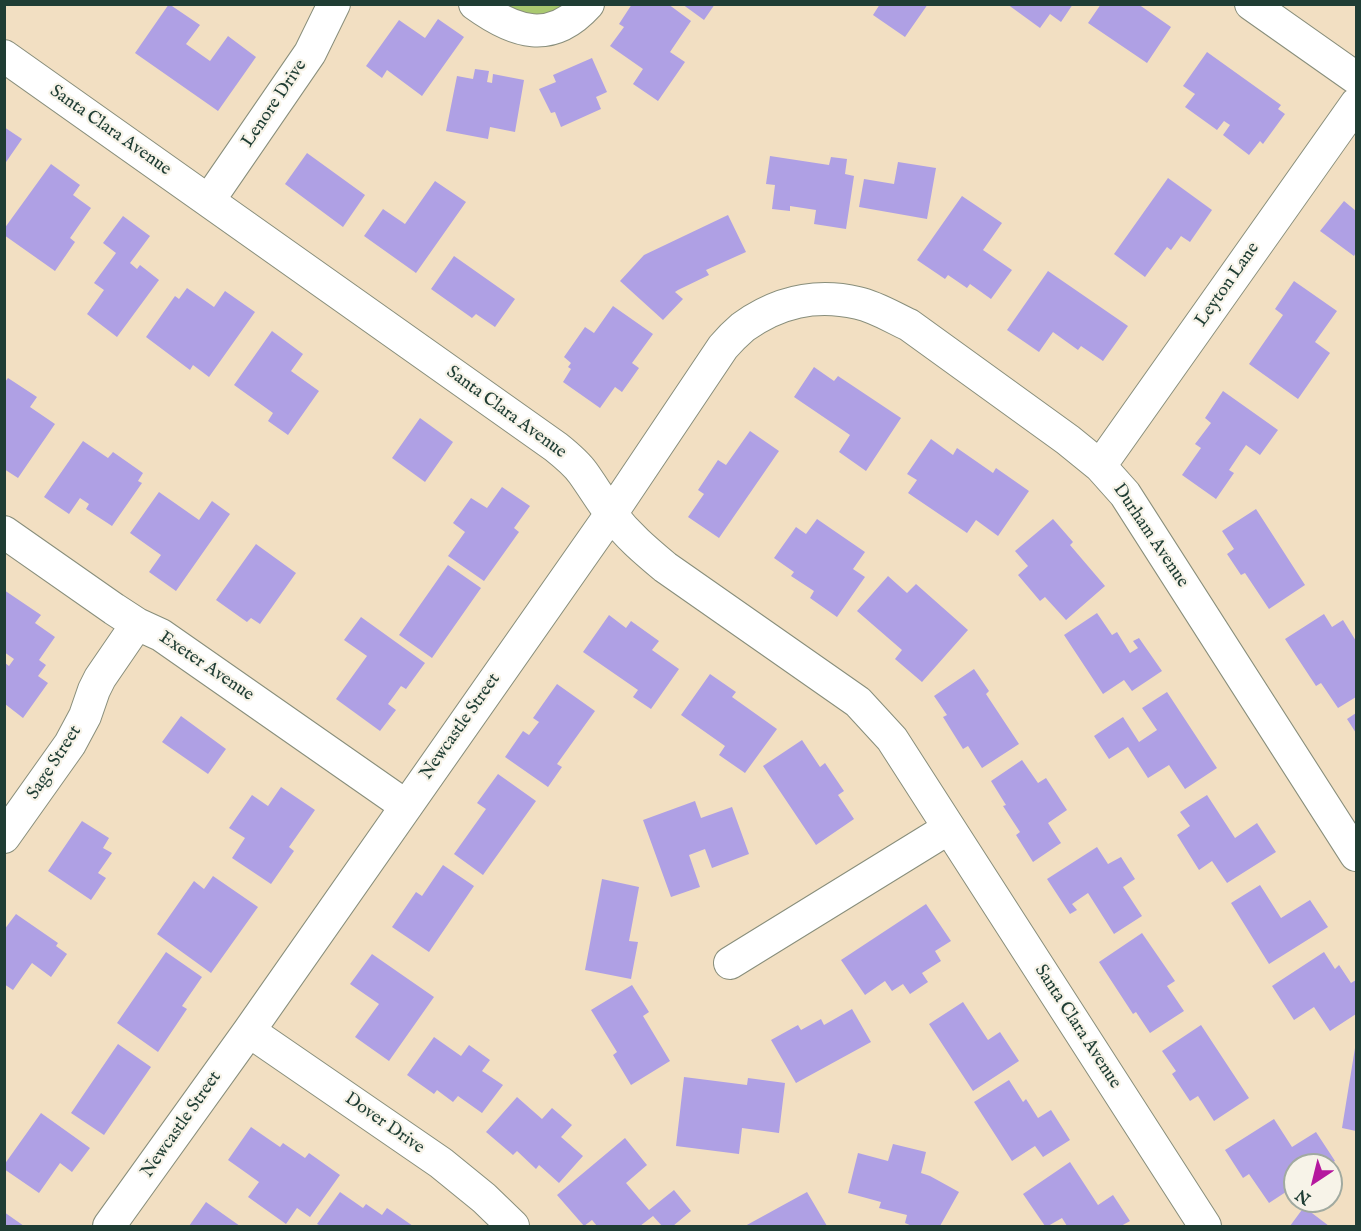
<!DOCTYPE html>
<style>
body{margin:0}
#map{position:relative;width:1361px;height:1231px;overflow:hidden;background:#f2dfc2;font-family:"IM FELL English",serif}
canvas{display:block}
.frame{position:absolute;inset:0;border:6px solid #1f3d34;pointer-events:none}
.north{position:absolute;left:1283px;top:1153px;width:60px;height:60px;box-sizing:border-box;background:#f7f3e8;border:2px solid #a1aaa0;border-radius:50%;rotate:215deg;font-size:16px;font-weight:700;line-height:24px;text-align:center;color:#1f3d34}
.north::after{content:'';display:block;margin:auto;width:21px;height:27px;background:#b5179e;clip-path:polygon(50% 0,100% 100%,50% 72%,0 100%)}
</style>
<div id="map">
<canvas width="1361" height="1231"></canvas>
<div class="frame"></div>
<div class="north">N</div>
</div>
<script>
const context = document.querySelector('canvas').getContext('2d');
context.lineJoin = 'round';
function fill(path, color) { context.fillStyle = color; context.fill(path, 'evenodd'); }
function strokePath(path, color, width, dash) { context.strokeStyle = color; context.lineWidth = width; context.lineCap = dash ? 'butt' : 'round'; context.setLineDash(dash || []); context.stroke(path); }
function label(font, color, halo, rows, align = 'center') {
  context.font = font + ' "IM FELL English",serif'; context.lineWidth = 4.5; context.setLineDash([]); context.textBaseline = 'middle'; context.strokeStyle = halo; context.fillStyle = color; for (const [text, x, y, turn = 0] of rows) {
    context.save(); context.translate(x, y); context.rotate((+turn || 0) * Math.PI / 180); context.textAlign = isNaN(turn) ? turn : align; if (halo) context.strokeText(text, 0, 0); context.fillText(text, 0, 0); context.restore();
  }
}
const green = new Path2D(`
 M496,5h73l-16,8 -21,4z`);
const building = new Path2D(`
 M169,4l31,21 -14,19 24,17 18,-25 28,21 -38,54 -83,-58z
 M632,4h36l23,17 -21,31 15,10 -27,39 -25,-17 10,-15 -33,-23 14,-19 -5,-3z
 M682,4h33l-11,16z
 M880,4h48l-23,33 -32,-22z
 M1007,4h66l-12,18 -11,-8 -10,14z
 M1101,4h37l33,23 -24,36 -59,-40z
 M438,19l26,18 -42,59 -35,-26 -5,8 -16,-12 33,-46 26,18z
 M1207,52l74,53 -3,4 7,5 -22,30 -3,-3 -11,14 -26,-20 7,-10 -6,-4 -7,9 -32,-23 10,-13 -12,-8z
 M592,58l15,34 -11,5 5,12 -40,18 -6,-15 -4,1 -12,-24 17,-7 -3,-7z
 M475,69l14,2 -2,11 5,1 1,-9 31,6 -9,52 -25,-5 -2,12 -42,-8 11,-55 16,3z
 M4,127l18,12 -18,26z
 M307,153l58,42 -22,32 -58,-43z
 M770,156l59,9 2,-8 16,2 -2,15 9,2 -8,53 -32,-5 2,-14 -26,-4v5l-18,-2 3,-24 -9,-1z
 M898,162l38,6 -9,51 -68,-12 5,-28 30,5z
 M51,164l29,21 -7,10 18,13 -21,30 5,4 -20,29 -51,-36v-6z
 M1168,178l44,32 -22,32 -9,-6 -10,14 -4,-3 -22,30 -31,-23z
 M435,181l31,21 -50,71 -52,-37 19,-27 22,15z
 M962,196l40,27 -19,27 29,20 -21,29 -21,-15 -3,4 -19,-13 -3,4 -28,-19z
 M1344,201l12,10v41l-2,4 -34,-25z
 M728,215l18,37 -40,18 3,5 -31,15 -3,2 8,7 -20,21 -43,-39 24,-26z
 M123,216l27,20 -20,27 7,6 3,-4 19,15 -42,57 -30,-23 17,-24 -10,-7 22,-30 -13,-10z
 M454,256l61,43 -20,28 -19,-13 -4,4 -41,-29z
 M1048,271l80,55 -25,35 -22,-15 -3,4 -25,-18 -14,20 -32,-22z
 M1294,281l43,30 -22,31 15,11 -32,46 -49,-35 34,-49 -8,-6z
 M187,288l27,19 11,-16 30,21 -46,65 -16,-12 -3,5 -44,-33 29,-41 4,3z
 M613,306l40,28 -21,29 7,5 -17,24 -7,-5 -15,21 -37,-26 8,-13 -3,-2 3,-4 -7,-6 21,-30 9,6z
 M272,331l31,23 -12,17 28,20 -31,44 -20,-14 5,-8 -39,-28z
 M814,367l20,14 4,-5 63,42 -35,53 -27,-19 11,-17 -56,-38z
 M8,378l29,19 -7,10 25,17 -37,54 -14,-9v-86z
 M1223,391l55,39 -18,25 -14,-10 -17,25 5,3 -18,26 -34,-24 19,-27 -6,-4 16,-21 -6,-5z
 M420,418l33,24 -28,40 -33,-24z
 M750,431l29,20 -60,87 -31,-21 16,-23 -6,-4 20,-30 8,5z
 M931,439l22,16 4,-7 36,25 3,-5 33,23 -31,45 -22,-16 -9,13 -59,-40 9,-13 -10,-6z
 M83,441l25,17 5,-6 30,21 -5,8 4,2 -30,43 -26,-17 3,-5 -9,-6 -11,16 -25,-17z
 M502,487l28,19 -16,22 5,4 -35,49 -36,-25 17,-24 -12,-9 18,-25 16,10z
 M159,492l40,28 13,-19 18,13 -54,77 -27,-19 12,-17 -31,-22z
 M1256,509l49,76 -36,24 -24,-36 -4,2 -14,-21 7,-5 -12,-18z
 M817,519l48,33 -12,17 12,8 -28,40 -27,-19 4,-7 -23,-15 3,-4 -20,-14 22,-31 10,7z
 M1053,519l20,23 -3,3 35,41 -39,34 -21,-23 -5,4 -22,-26 10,-9 -13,-15z
 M256,544l40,29 -36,51 -9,-6 -4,4 -31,-22z
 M448,565l33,23 -49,70 -33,-23z
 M888,576l19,17 9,-9 52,46 -46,52 -27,-23 7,-9 -45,-39z
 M4,590l37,25 -6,8 20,14 -16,23 7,5 -8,11 10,7 -25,35 -18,-14v-41l4,3 5,-7 -10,-7z
 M1097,613l15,22 5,-3 13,21 8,-5 -5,-7 6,-3 23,33 -30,20 -8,-11 -21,14 -39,-59z
 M1324,614l8,13 11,-7 13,21v56l-18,11 -17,-25 -5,3 -31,-47z
 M609,615l17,13 5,-7 28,20 -7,9 27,19 -28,40 -18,-12 5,-7 -55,-38z
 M361,617l64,46 -19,26 -5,-3 -13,18 8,6 -16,21 -44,-32 31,-43 -23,-16z
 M974,669l15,22 -3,3 33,50 -37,24 -14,-22 -5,3 -20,-32 4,-2 -13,-19z
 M710,674l26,18 -4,5 45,32 -32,44 -26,-18 6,-9 -44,-31z
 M557,684l38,27 -38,53 5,3 -14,20 -43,-30 18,-26 6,4 10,-13 -6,-4z
 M1167,692l50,76 -32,21 -16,-24 -21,13 -20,-31 -19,12 -15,-23 29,-19 16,25 18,-12 -15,-22z
 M1356,713v20l-9,-14z
 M181,716l45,33 -18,25 -46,-32z
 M802,740l18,27 5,-4 19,28 -6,4 16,24 -38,26 -53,-79z
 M1022,760l16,23 8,-5 21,32 -19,13 13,20 -28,19 -17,-27 4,-3 -17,-26 3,-1 -15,-24z
 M498,774l38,27 -53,74 -29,-21 32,-45 -9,-6z
 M281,787l34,23 -26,37 5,4 -23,33 -39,-26 13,-20 -16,-10 23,-33 16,11z
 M1207,795l28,43 22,-15 19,29 -49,31 -15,-22 -13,9 -22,-35 13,-9 -10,-14z
 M695,801l6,17 31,-11 17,47 -37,14 -7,-19 -16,6 11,32 -29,10 -28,-77z
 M82,821l27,17 -6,10 9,5 -14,20 8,5 -15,22 -43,-29z
 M1097,847l11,17 13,-7 14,22 -12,8 19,29 -28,18 -26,-41 -16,11 5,6 -7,4 -23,-35z
 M443,865l31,21 -45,66 -37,-25 24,-35 6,4z
 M213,876l45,31 -47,66 -54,-39 37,-53 10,8z
 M602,879l37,8 -10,54 9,1 -7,37 -46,-9z
 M1260,885l21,33 29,-18 18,27 -59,37 -38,-61z
 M926,904l25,37 -16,10 6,10 -19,12 6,9 -18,12 -7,-10 -11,7 -7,-10 -20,14 -24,-35z
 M16,914l42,29 -2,3 11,8 -16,23 -19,-14 -19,27 -9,-6v-54z
 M1142,933l33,48 -8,5 17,25 -34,22 -14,-21 -3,2 -34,-52z
 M166,952l36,25 -20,29 5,3 -29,43 -41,-29z
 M1324,952l11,17 4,-4 12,18 5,-3v34l-26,17 -16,-24 -20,13 -22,-34z
 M372,954l62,43 -45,64 -34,-24 24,-33 -29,-20z
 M632,985l17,27 -6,4 27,45 -39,24 -18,-30 4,-3 -26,-42z
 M963,1002l25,38 12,-8 19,29 -46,30 -44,-67z
 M852,1009l19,33 -75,41 -25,-43 27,-15 3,5 20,-11 3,6z
 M1201,1025l48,73 -35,23 -16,-25 -8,5 -18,-27 4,-3 -14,-20z
 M434,1037l27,19 8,-11 21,15 -8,11 21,14 -21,28 -24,-17 -5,6 -16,-12 -3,4 -27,-19z
 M118,1044l33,23 -47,68 -33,-22z
 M1355,1048h1v83l-14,-3z
 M684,1077l63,8 1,-7 37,5 -6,50 -37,-5 -3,26 -63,-8z
 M1009,1080l14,22 3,-3 12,19 13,-8 19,30 -27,17 -8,-11 -23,15 -38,-59z
 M517,1097l25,22 10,-11 20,17 -11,12 22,19 -24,27 -20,-18 -3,4 -19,-18 -4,4 -27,-23z
 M41,1113l49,35 -18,24 -12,-9 -21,30 -35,-24v-4z
 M1274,1119l18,28 24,-15 19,29 -7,4h-33v21l-26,17 -20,-29 -6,4 -18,-28z
 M251,1127l29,20 3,-4 22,15 4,-5 31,22 -30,42 -13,-9 -11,16 -38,-27 11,-15 -31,-22z
 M625,1138l22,27 -21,18 23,27 25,-20 17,21 -18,15h-11l-9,-10 -13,10h-43l-5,-6 -8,6 -27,-31z
 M893,1144l33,8 -5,21 9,3 29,16 -19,34h-28l-7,-3 2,-8 -28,-7 2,-6 -33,-9 10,-40 30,8z
 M1070,1162l28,43 15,-10 17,26 -9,5h-54l-5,-8 -14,8h-3l-22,-32z
 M340,1192l23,16 3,-4 16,11 5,-7 26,18h-92l-4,-2z
 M807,1192l20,34h-82z
 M206,1202l34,24h-51z
 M1304,1207l25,19h-39z
 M4,1212l20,14h-20z`);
const minor = new Path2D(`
 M475,4c40,29 76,41 113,0
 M1251,4l105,74
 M4,56l552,391c10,8 20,16 27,26 10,14 19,29 29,42 16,21 34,36 53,52l193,135 34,37 313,487
 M209,200l101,-147 24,-49
 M1100,466l256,-362
 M4,532l110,77 23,15 24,11 245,171
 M4,837l66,-93 15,-28 9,-26 6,-12 37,-54
 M730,963l219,-135
 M249,1031l192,132 43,35 29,28
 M109,1226l140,-195 362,-517 112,-167c6,-7 13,-14 20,-20 35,-25 72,-34 115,-24 18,4 34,14 51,22l159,115 32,26 25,28 231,361`);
const streetNames = [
 ["Lenore Drive",275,104,-56],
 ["Santa Clara Avenue",110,131,35],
 ["Leyton Lane",1228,285,-55],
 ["Santa Clara Avenue",506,413,36],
 ["Durham Avenue",1150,536,56],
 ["Exeter Avenue",206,667,34],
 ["Newcastle Street",461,727,-55],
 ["Sage Street",55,763,-57],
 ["Santa Clara Avenue",1077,1027,57],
 ["Dover Drive",384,1124,35],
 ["Newcastle Street",182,1125,-55]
];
fill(green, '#aac970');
fill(building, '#afa0e4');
strokePath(minor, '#888e7b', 34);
strokePath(minor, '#fff', 32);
label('18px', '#1f3d34', '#f7f3e8', streetNames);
</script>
